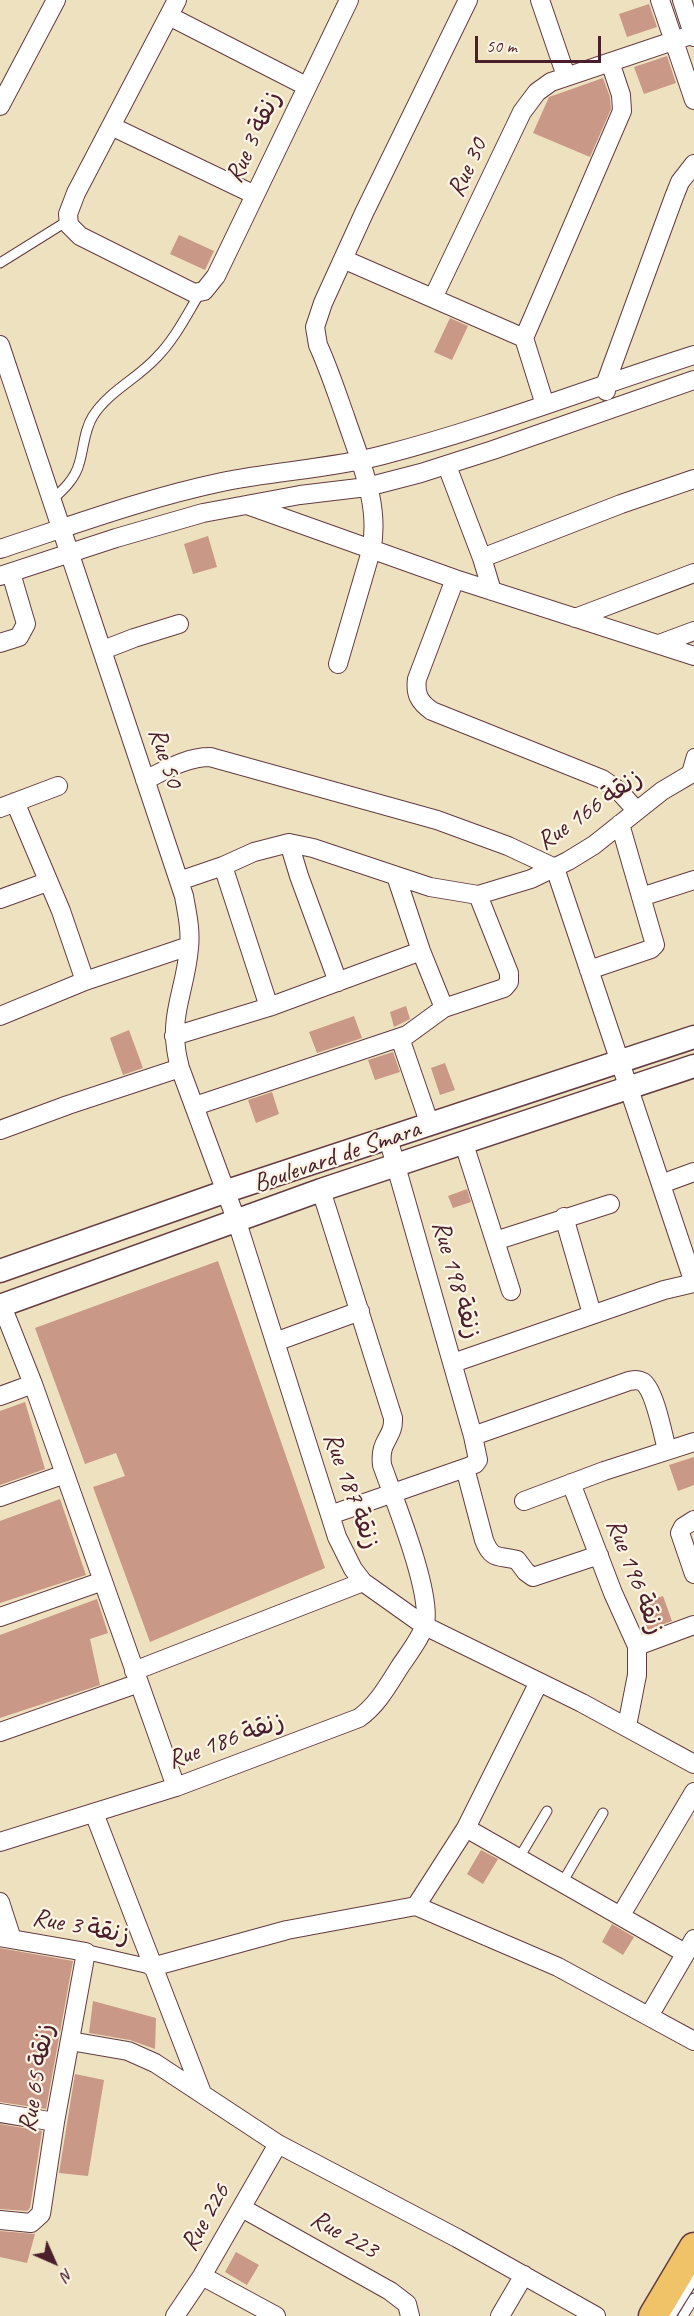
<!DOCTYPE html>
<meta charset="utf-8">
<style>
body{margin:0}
#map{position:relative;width:694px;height:2316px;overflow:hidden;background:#eee1c0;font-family:Caveat,sans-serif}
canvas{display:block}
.north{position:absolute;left:24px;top:2232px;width:60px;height:60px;-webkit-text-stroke:4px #fcf5e5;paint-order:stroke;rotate:135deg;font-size:16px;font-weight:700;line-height:24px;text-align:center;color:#4a1f2b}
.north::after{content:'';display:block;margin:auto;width:21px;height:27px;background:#4a1f2b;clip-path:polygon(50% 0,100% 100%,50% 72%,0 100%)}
.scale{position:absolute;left:475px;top:36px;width:126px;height:27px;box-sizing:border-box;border:3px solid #4a1f2b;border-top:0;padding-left:8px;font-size:18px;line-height:21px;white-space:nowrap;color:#4a1f2b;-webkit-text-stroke:4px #fcf5e5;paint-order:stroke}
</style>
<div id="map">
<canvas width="694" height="2316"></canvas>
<div class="north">N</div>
<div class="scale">50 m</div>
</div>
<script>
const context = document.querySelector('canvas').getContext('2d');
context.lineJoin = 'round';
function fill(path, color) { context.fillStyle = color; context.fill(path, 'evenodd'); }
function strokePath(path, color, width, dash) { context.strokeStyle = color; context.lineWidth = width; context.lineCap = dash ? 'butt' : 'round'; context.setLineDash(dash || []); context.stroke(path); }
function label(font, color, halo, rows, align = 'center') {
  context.font = font + ' Caveat,"Playpen Sans Arabic",sans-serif'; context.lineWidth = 4.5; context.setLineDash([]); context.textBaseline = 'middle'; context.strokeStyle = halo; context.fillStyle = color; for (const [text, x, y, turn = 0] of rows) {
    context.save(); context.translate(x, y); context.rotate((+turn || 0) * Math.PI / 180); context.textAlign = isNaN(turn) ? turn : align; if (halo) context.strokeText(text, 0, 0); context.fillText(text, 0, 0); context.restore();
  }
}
const building = new Path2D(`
 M649,4l8,23 -30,10 -8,-23z
 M667,56l9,27 -32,11 -10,-27z
 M603,78l7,19 1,12 -21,48 -57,-24 16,-36z
 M179,235l35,16 -9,19 -35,-16z
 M450,318l18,8 -16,34 -18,-8z
 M208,536l9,31 -24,7 -9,-30z
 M406,1006l4,13 -16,8 -4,-15z
 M354,1016l8,22 -45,15 -8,-21z
 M129,1030l14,38 -20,7 -13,-37z
 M393,1052l7,20 -25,8 -7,-20z
 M445,1063l10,27 -15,5 -9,-27z
 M272,1092l7,22 -23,9 -8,-23z
 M467,1189l4,13 -18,6 -5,-12z
 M218,1261l107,307 -175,74 -57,-155 32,-11 -9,-23 -31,11 -50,-136z
 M25,1402l20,67 -45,16v-74z
 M694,1457v28l-16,6 -9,-26z
 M60,1499l26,76 -86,28v-82z
 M663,1596l9,25 -24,9 -10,-26z
 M97,1599l11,34 -18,6 10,46 -100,33v-83z
 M481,1850l17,9 -15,25 -16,-10z
 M612,1924l22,13 -11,18 -21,-13z
 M0,1948l73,13 -27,148 -46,-7z
 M93,2001l63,17 -1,31 -25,-9 -41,-7z
 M75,2074l29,6 -16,96 -29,-3z
 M0,2124l42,7 -12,77 -3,3 -27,-2z
 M0,2231l35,3 -8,29 -27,-6z
 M236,2252l23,13 -12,20 -22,-13z`);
const service = new Path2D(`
 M0,263l69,-43
 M52,500c11,-10 23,-21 27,-36 5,-16 5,-34 14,-48 16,-25 44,-37 64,-59 18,-18 30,-43 43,-64
 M519,1858l28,-47
 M562,1883l41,-70
 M671,2316l23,-37
 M683,2316l11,-18`);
const pedestrian = new Path2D(`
 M689,773l5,-17
 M86,1952l66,15`);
const minor = new Path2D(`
 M177,0l-101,193 -8,21 1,11 11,11 114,57 10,-2 12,-15 133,-276
 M540,0l26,76
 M660,0l34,100
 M682,0l12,37
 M169,16l137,70
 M0,106l56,-106
 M111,126l144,69
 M343,259l181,79
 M433,298l89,-186 15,-20 14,-10 143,-48
 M524,338l98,-227 -1,-16 -11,-33
 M524,338l21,67
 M0,345l184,551c3,17 7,34 5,52 -4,47 -23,69 -9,120l57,154 100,315 16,32 10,13 62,44 157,77 112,61
 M606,391l-1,-6 69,-188 6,-15 14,-18
 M447,466l35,92 10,33
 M250,506l205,73 239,77
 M0,549c73,-24 146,-51 222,-67 53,-11 108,-13 161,-27 105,-27 207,-67 311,-100
 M482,558l139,-54 73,-25
 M0,576l116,-38 87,-25 97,-18 67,-8 54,-14 72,-23 201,-70
 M455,579l-38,100c-2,15 2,23 15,32l170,68 16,11 18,20
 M575,618l119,-45
 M0,643l19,-6 7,-13 -15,-51
 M659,644l35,-13
 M103,650l31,-12 45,-14
 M338,664l33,-113c10,-45 -11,-90 -25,-132 -9,-25 -17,-50 -28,-74l-3,-18 8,-24 41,-90 104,-213
 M145,780c21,-10 41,-23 65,-23l227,63 71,26 47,22 139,415
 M15,802l46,109 24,70
 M0,808l58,-22
 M289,843l10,33 39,106
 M223,866l46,141
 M396,876l25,75 23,57
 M179,881l44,-15 31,-14 35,-9 24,5 117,39 48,8 53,-16 37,-18 26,-16 68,-54 32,-19
 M641,897l53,-17
 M0,899l47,-17
 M589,970l62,-21 4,-4 -35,-121
 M0,1016l85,-35 104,-35
 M174,1036l95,-29 152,-56
 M400,1038l30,87
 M195,1106l212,-71 37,-27 60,-20 5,-6v-9l-31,-78
 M0,1130l68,-25 112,-37
 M464,1144l47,147
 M661,1184l33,-12
 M564,1217l28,97
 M495,1241l115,-37
 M2,1306l31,78 143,403
 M275,1342l85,-31
 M453,1363l211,-73 30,-7
 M0,1396l33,-12
 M473,1436l156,-55c5,-1 9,-2 14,1 12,9 20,53 24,68
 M465,1468l19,72c8,21 15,15 33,20l9,12 7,5 66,-22
 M571,1483l42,110 24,53v29l-10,51
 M0,1497l65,-23
 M524,1501l80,-30 90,-29
 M330,1515l135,-47 10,-4 3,-4 -5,-24 -85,-298
 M694,1520l-11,7 -3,6 14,41
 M0,1617l103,-36
 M637,1646l57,-21
 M134,1671l229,-89
 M0,1732l139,-49
 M94,1813l108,280
 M466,1828l219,125
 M0,1842l176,-55 183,-69c18,-13 28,-31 40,-50 7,-11 23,-31 26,-44 7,-32 -31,-125 -43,-159 -3,-26 12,-26 11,-47l-72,-228
 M0,1902l12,37
 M416,1906l50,-78 73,-146
 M621,1915l73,-123
 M0,1937l86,15 -31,170 -14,92 -10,9 -31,-3
 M152,1967l135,-37 129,-24 142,61 136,74
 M649,2016l45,-77
 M70,2041l58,10 27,12 123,81 179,94 139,78
 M0,2113l55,9
 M242,2208l148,83 17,13 3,12
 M202,2276l74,40
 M175,2316l27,-40 76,-132
 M500,2316l24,-41`);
const tertiary = new Path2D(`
 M0,1271l227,-80 467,-154
 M0,1306l321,-116 373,-124`);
const primary = new Path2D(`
 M653,2316l41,-69`);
const streetNames = [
 ["Rue 3 زنقة",254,137,-65],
 ["Rue 30",468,168,-65],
 ["Rue 50",165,758,72],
 ["Rue 166 زنقة",590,810,-35],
 ["Boulevard de Smara",337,1157,-19],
 ["Rue 198 زنقة",456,1280,74],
 ["Rue 187 زنقة",351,1491,70],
 ["Rue 196 زنقة",635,1577,69],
 ["Rue 186 زنقة",226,1741,-20],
 ["Rue 3 زنقة",81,1927,11],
 ["Rue 65 زنقة",37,2078,-80],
 ["Rue 226",206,2218,-60],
 ["Rue 223",344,2235,29]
];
fill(building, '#c99886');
strokePath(service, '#633c41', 11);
strokePath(pedestrian, '#633c41', 16);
strokePath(minor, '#633c41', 20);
strokePath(tertiary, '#633c41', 25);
strokePath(primary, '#633c41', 31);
strokePath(service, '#fff', 9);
strokePath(pedestrian, '#fff', 14);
strokePath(minor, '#fff', 18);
strokePath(tertiary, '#fff', 22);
strokePath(primary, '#f0c369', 28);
label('26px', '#4a1f2b', '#fcf5e5', streetNames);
</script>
